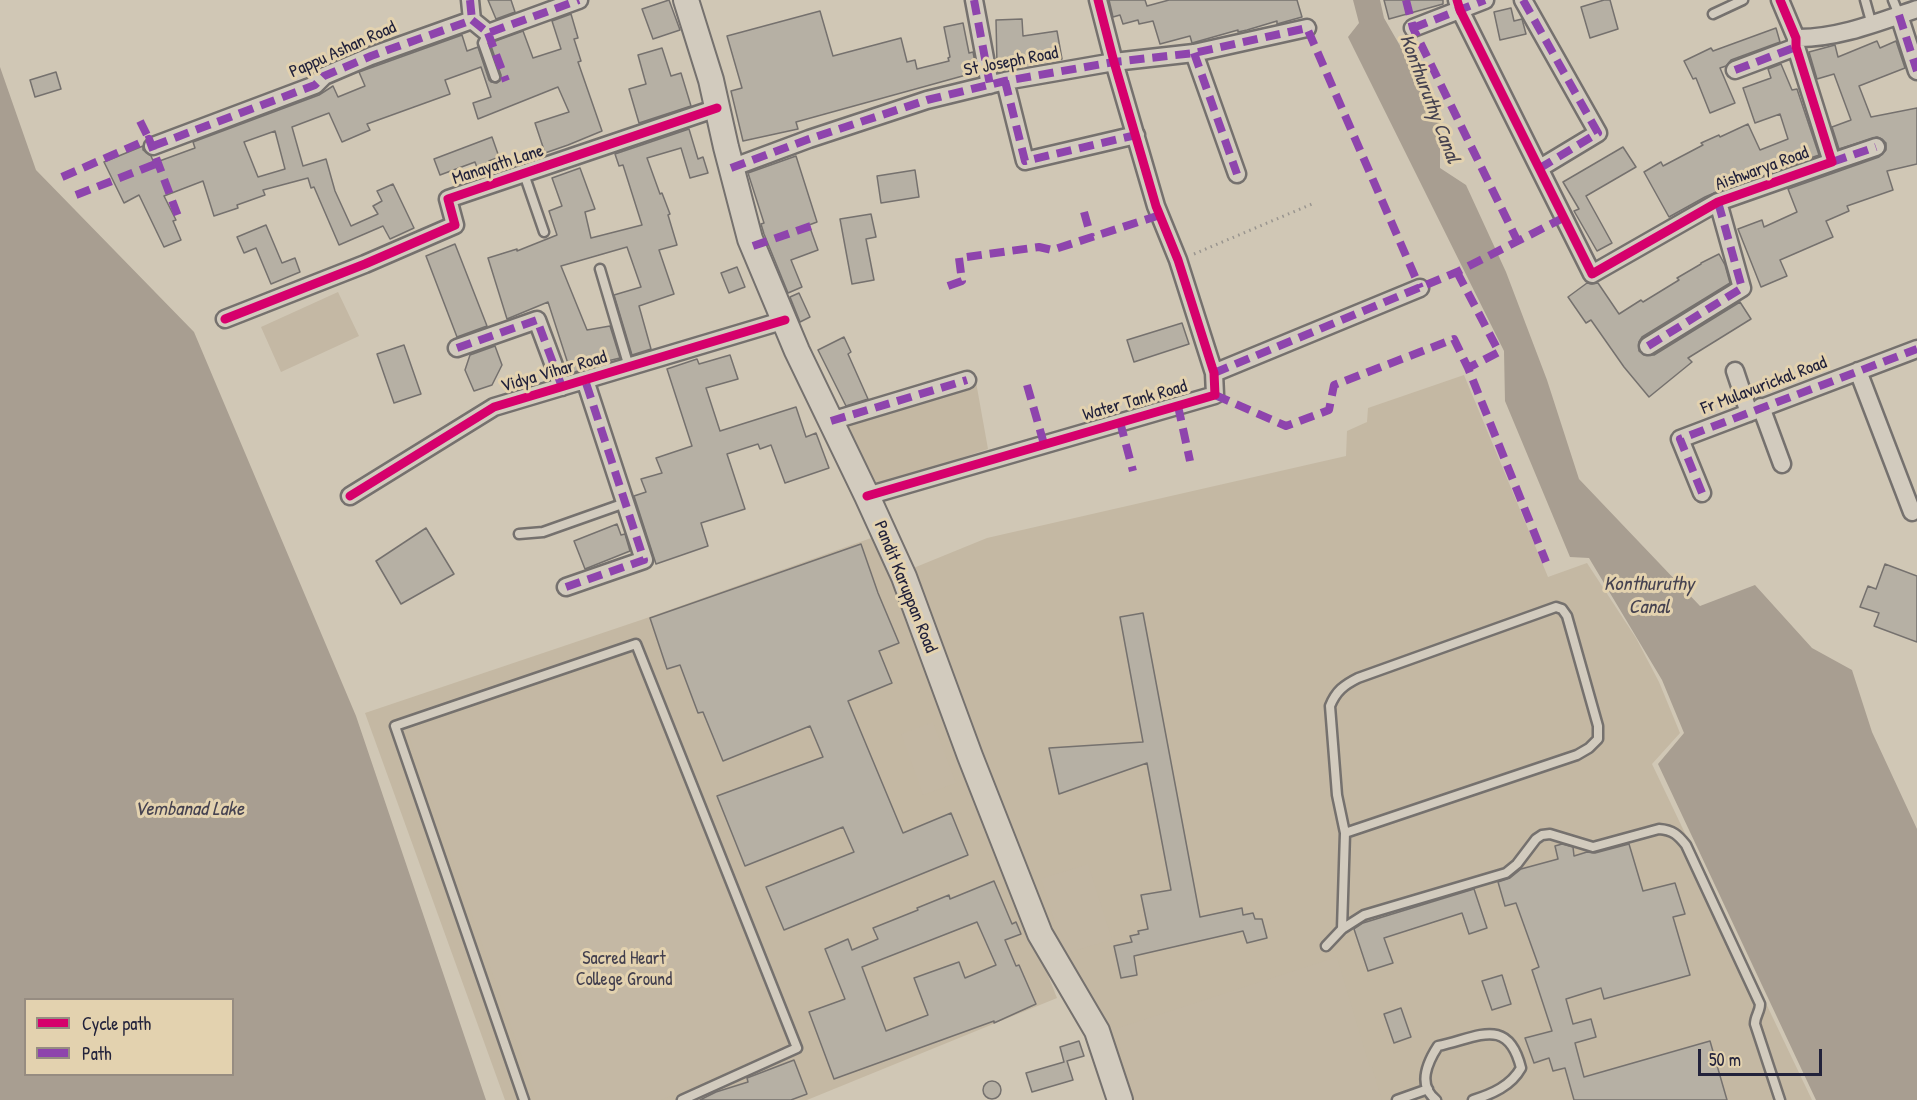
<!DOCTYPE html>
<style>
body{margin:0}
#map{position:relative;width:1917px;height:1100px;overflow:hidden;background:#d0c7b5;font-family:"Patrick Hand",sans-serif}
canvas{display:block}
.legend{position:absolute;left:24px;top:998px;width:210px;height:78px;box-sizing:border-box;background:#e3d2af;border:2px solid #968c81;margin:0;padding:8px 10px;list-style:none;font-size:18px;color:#22223b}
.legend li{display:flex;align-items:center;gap:12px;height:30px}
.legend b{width:30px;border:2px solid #968c81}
.scale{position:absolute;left:1698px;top:1049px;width:124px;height:27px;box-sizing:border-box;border:3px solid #22223b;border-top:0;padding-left:8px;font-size:18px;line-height:21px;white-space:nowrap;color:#22223b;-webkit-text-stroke:4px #e3d2af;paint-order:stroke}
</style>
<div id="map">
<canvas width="1917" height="1100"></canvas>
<ul class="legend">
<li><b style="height:8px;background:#d6006c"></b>Cycle path</li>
<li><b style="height:8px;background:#8e44ad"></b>Path</li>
</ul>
<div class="scale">50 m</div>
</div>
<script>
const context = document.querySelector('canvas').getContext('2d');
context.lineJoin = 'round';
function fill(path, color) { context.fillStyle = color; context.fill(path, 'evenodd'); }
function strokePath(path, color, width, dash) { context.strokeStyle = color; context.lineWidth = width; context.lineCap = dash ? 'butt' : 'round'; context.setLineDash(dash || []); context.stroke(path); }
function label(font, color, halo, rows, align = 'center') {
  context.font = font + ' "Patrick Hand",sans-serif'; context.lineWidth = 6; context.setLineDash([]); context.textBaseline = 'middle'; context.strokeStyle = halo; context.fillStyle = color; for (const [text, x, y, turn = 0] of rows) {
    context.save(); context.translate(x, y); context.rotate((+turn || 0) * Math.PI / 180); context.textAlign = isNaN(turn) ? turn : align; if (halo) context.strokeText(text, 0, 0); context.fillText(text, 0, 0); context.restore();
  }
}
const built = new Path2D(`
 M1464,375l84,202 39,-14 49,75 23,44 21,51 -28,31 160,336h-686l-80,-167 -82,-228 -53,-136 76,-31 359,-82 1,-25 20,-9 1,-14z
 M976,382l12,67 -115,38 -30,-62z
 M874,537l183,461 -250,102h-302l-140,-387 276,-93z`);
const green = new Path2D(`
 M338,292l21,44 -78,36 -20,-45z
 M633,655l155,390 -127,55h-124l-130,-369z
 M933,722l23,61 -33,12 -22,-61z
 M1088,864l24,75 -47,15 -24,-75z
 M1337,957l33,110h2l10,33h-246l-21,-71z`);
const water = new Path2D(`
 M1353,0h27l4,18 56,97v53l26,17 40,87 41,108 32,99 121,127 55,-21 57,63 40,22 20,62 45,97v271h-101l-158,-336 26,-31 -22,-53 -73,-122 -19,-1 -65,-156 -1,-50 -156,-314 11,-14z
 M0,67l36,103 158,162 162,384 130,384h-486zM26,1000h206v74h-206z`);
const building = new Path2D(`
 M488,0h23l4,12 -19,7z
 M669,0l11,30 -27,9 -11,-30z
 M1109,0h36l2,6 22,-6h128l5,17 -25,7v-3l-30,9 -9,2v-2l-46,13 -2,-7 -30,8 -7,-23 -14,3 -1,-4 -15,4 -3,-9 -7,2z
 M1384,0h59v4l-54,15z
 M1604,0h6l8,29 -28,9 -9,-31z
 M1511,8l3,13 8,-2 4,15 -26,6 -6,-28z
 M820,11l13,45 68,-18 6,24 8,-2 2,9 32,-8 -1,-3 2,-1 -6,-30 19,-4 6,30 4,-1 4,20 -181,50 2,7 -55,12 -12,-50 11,-3 -15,-52z
 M571,14l7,24 -4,1 7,22 -3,1 24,69 -34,14 -23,8 -10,-30 34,-11 -11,-25 -80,32 -5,-16 18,-6 -10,-30 -36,13 5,14 -83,30 3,6 -28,12 -13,-29 -37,14 11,39 23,-7 9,32 16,35 27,-12 -5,-8 9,-5 -5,-10 16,-7 21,44 -24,11 -7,-13 -44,19 -25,-58 -3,1 -3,-10 -45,12 2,5 -28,10 1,3 -24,8 -11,-35 -39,15 12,24 -3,1 8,19 -17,7 -25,-52 -15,8 -20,-41 39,-16v4l8,6 3,7 41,-15 -2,-6 126,-47 14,-9 5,11 27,-11 -6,-14 103,-37 5,16 11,-4 11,33 2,2 6,1 3,-2 1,-6 -11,-32 33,-12 10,27 28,-9 -9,-28zM275,131l10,38 -27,8 -14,-35z
 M1022,19l1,17 34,-5 5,28 -38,6h-27l-1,-45z
 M1776,28l4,14 -49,18 -5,6 -6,2 15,35 -25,10 -14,-35 -3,1 -9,-18 27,-13 2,3z
 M1877,41l3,7 16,-7 9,27 -46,18 12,31 46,-9v56l-30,7 6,19 -46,16 2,5 -23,10 7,16 -53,23 7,16 -26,11 -23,-58 24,-9 2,7 33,-15 -9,-23 91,-32 7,-7v-7l-4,-4 -5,-2 -38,12 -7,-22 19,-7 -17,-46 -17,5 -8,-27 26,-7 3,12z
 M662,48l9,28 10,-3 10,33 -52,17 -10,-34 17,-5 -8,-29z
 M1781,64l11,26 5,-1 22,66 -39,14 -3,-8 -39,17 1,4 -34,15 -36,20 -25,-45 17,-10 2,4 40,-21 -2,-2 18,-8 1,2 28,-13 12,26 28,-11 -8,-25 -25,9 -12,-35 28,-10 -3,-9z
 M56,72l5,17 -26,8 -5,-17z
 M689,129l9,30 5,-2 5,16 -18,5 -9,-30 -34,10 13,36 2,-1 8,21 -2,1 9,30 -18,5 15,44 -35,12 12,43 -19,6 -18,-60 27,-8 -14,-40 -66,19 26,64 23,-4 10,32 -25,6v2l-24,7 -23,-71 -41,17 -19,-61 29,-9v2l40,-16 -8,-24 13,-5 -10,-28 28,-10 15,41 -10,3 6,26 51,-13 -19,-60 -4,1 -4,-12z
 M492,137l7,20 -10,4 3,8 -13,4 -4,-11 -35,13 -6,-16z
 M1623,147l13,20 -50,29 26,47 -15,8 -23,-40 5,-2 -16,-27z
 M796,156l21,66 -8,3 9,25 -27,10 11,27 -14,6 -24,-59 -3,-10 3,-1 -16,-50z
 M915,170l4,27 -38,6 -4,-27z
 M871,214l5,23 -10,2 8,41 -22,4 -12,-65z
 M266,225l16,38 13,-5 5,14 -29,12 -15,-36 -12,5 -7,-16z
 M455,244l32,82 -30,11 -31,-81z
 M1719,254l6,11 5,18 -88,54 -3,5v9l5,4h10l86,-53 11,17 -63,39 4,4 -43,35 -25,-30 -33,-47 -5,3 -18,-26 19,-14 5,1 6,-1 21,31 22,-14 2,2 36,-22 -2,-2 24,-14v-1z
 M737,267l8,20 -16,6 -8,-20z
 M799,293l11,24 -10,5 -10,-25z
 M1182,323l7,21 -55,18 -7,-22z
 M844,337l7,15 -3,2 20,45 -22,7 -28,-56z
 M404,345l17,49 -27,9 -17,-49z
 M495,346l7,19 -10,20 -18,6 -9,-21 5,-15z
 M730,355l8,24 -32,9 14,43 76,-24 10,30 10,-4 13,35 -44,15 -14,-38 -11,4 -2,-5 -31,10 18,55 -44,14 7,23 -52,18 -22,-68 12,-4 -5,-13 21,-6 -6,-15 36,-12 -25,-77 30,-10 2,5z
 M617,524l4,11 4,-1 5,17 -45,18 -11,-28z
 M426,528l28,46 -53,30 -25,-43z
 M861,544l17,49 21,50 -20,8 13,32 -44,18 55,132 48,-20 17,42 -184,75 -18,-43 88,-35 -11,-25 -98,39 -28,-70 106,-39 -13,-31 -87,35 -20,-49 -5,1 -18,-48 -13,4 -17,-51z
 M1885,564l32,12v66l-43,-16 5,-13 -19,-6 8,-21 8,3z
 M1143,613l57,304 42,-9 1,7 10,-2 2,6h7l5,19 -20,5 -4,-12 -109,25 3,19 -16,3 -7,-32 18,-4 -2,-6 9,-2 -1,-3 10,-2 -7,-34 30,-5 -24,-127 -88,31 -10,-46 94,-6 -23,-125z
 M1562,844l11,3 1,9 13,-4 8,1 34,-9 14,47 32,-8 10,31 -12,3 17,58 -86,24 -3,-11 -35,11 7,25 18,-5 5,18 -21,6 9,34 126,-36 17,59h-153l-9,-32 -12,3 -4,-13 -15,5 -9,-25 27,-7 -20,-61 7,-3 -23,-64 -11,3 -7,-24 12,-4 11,-9 37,-10 -3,-13z
 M994,881l18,43 4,-2 5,12 -16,6 11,26 3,-1 17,39 -42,19v-2l-160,58 -25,-67 36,-13 -20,-50 23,-10 4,11 26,-11 -5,-11 45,-18 -1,-2 32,-13 1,4zM977,922l19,43 -31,13 -6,-16 -45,16 14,37 -42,16 -24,-64z
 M1474,889l13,39 -18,6 -7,-21 -78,25 9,25 -25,8 -14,-42 9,-6z
 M1502,975l9,29 -19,6 -10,-29z
 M1401,1008l10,29 -17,6 -10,-29z
 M1079,1041l5,15 -17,5 6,19 -41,12 -6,-19 38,-11 -4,-15z
 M794,1060l13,34 -16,6h-91l16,-8 32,-10 -1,-4z
 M983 1090a9 9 0 1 1 18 0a9 9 0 1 1-18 0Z`);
const path = new Path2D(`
 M1194,254l118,-50`);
const service = new Path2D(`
 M1865,0l7,25
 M1893,0l6,15
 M1713,14l30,-14
 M488,33l-5,10 12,34
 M524,174l20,58
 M600,269l29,98
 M519,534l24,-2 82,-29
 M1342,929l3,-96 -8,-38 -7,-89c6,-15 14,-21 28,-28l198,-71 6,2 5,7 31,110v13l-9,9 -12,7 -232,78
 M1326,946l16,-17 22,-14 142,-42 11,-9 19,-25 6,-4 8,-1 43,13 66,-18c14,1 19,6 27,16l74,159c0,8 -5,12 -5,20l25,76
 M524,1100l-129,-374 241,-82 161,404 -115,52
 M1397,1100l31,-11
 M1436,1100c-19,-15 -9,-37 2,-54 39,-8 70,-31 83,22 -10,18 -29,26 -48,32`);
const minor = new Path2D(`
 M470,0l2,20
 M974,0l16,85
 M1457,0l3,10 132,264 126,-72 114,-40 -36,-115v-9l-16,-38
 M1523,0l75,133 -58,35
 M1899,15l18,56
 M472,20l16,13 91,-33
 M1413,28l72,-28
 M1796,38c41,1 83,-16 121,-29
 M1194,53l43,121
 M1735,70l61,-23
 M1005,81l20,80 111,-26
 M153,146l162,-61 9,-9 47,-20 101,-36
 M1832,162l44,-15
 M731,168l78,-29 118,-39 78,-19 109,-19 80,-9 113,-25
 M225,319l140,-55 90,-39 -7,-26 269,-91
 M1648,346l94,-58 -24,-86
 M457,348l80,-28 25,67
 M1735,371l14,42
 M1858,371l54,141
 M1214,373l206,-85
 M1761,407l21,57
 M831,421l136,-41
 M1702,493l-22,-54 237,-90
 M350,496l144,-89 291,-87
 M867,496l348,-101 -1,-22 -36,-113 -22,-54 -42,-144 -16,-62
 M566,587l78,-27 -59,-180`);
const secondary = new Path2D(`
 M686,0l25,80 15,67 24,92 47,112 70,145 37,81 66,179 70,178 57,97 23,69`);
const quiet = new Path2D(`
 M470,0l2,20
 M974,0l16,85
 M1406,0l7,28 105,214
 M1523,0l75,133 -58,35
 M1899,15l18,56
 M472,20l16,13 91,-33
 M1413,28l72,-28
 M488,33l18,48
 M1194,53l43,121
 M1735,70l61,-23
 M1005,81l20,80 111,-26
 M140,121l9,18
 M153,146l162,-61 9,-9 47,-20 101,-36
 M1832,162l44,-15
 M731,168l78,-29 118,-39 78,-19 109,-19 80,-9 113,-25 113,260
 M62,177l87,-38 30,80
 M76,195l82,-32
 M1084,212l7,25
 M753,246l58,-20
 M1457,272l42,80 -31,16 78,194
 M948,286l14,-5 -3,-23 80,-11 13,3 108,-35
 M1648,346l94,-58 -24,-86
 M457,348l80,-28 25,67
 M1214,373l243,-101 108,-55
 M1027,385l17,59
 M1215,395l71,31 43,-16 5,-25 120,-46 14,29
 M1178,406l12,55
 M831,421l136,-41
 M1120,422l13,49
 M1702,493l-22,-54 237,-90
 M566,587l78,-27 -59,-180`);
const cycleway = new Path2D(`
 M1457,0l3,10 132,264 126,-72 114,-40 -36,-115v-9l-16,-38
 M225,319l140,-55 90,-39 -7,-26 269,-91
 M350,496l144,-89 291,-87
 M867,496l348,-101 -1,-22 -36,-113 -22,-54 -42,-144 -16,-62`);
const streetNames = [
 ["Pappu Ashan Road",343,50,-24],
 ["St Joseph Road",1011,62,-11],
 ["Manayath Lane",498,165,-18],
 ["Aishwarya Road",1762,169,-20],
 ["Vidya Vihar Road",554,372,-16],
 ["Fr Mulavurickal Road",1764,386,-21],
 ["Water Tank Road",1135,401,-16],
 ["Pandit Karuppan Road",905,587,68]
];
const parkNames = [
 ["Sacred Heart",624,959],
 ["College Ground",624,980]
];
const waterNames = [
 ["Konthuruthy Canal",1429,99,69],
 ["Konthuruthy",1649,585],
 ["Canal",1649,608],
 ["Vembanad Lake",189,810]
];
fill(built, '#c4b8a3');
fill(green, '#c4b8a4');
fill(water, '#a89e91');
fill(building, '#b6b0a4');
strokePath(building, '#75716e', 1.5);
strokePath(service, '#75716e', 13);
strokePath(minor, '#75716e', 21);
strokePath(secondary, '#75716e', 28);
strokePath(path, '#99958f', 3, [1.5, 4.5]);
strokePath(service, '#d2cbbe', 8);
strokePath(minor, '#d2cbbe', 16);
strokePath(secondary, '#d2cbbe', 24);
strokePath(quiet, '#8e44ad', 8, [15, 8]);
strokePath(cycleway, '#d6006c', 9);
label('18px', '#22223b', '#e3d2af', streetNames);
label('18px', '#423f4e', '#e3d2af', parkNames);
label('italic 20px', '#454250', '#e3d2af', waterNames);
</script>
